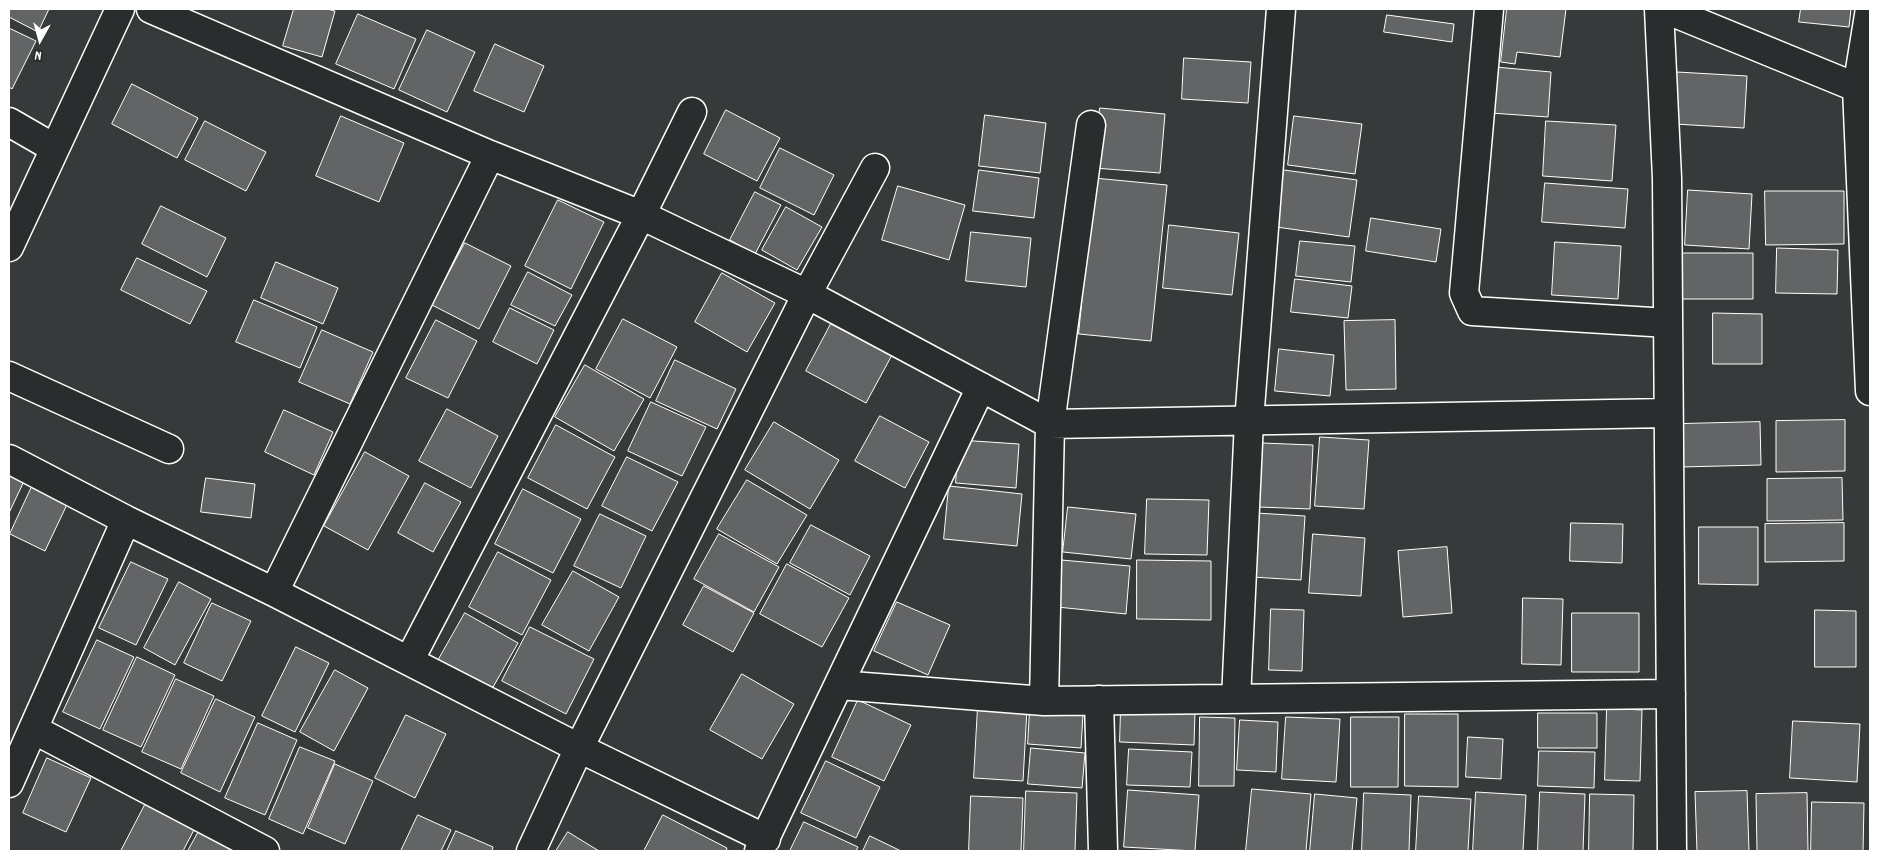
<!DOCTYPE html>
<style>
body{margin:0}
#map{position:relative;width:1879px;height:860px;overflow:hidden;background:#373a3b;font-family:Dekko,sans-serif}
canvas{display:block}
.frame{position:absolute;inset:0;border:10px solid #fff;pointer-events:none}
.north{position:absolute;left:15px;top:15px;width:50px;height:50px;-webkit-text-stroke:4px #2a2d2e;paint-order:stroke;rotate:187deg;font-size:14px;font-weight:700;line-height:20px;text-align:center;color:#fff}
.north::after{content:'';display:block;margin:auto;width:18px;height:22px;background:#fff;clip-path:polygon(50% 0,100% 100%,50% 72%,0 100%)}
</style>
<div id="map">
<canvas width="1879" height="860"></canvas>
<div class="frame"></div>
<div class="north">N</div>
</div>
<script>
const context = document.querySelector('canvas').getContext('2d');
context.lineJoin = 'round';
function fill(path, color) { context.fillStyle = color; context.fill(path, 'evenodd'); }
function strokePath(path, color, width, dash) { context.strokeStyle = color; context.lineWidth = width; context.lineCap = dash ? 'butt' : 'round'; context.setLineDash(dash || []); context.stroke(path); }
const building = new Path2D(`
 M9,9h40l-11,23 -29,-15z
 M294,9h33l8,2 -13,46 -39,-11z
 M1507,9h59l-6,48 -43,-5 -2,12 -14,-2z
 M1801,9h50l-2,18 -50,-5z
 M358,14l58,25 -22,50 -58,-25z
 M1387,15l67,9 -2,18 -68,-10z
 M9,28l27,13 -24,48 -3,-2z
 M427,30l48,22 -28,60 -48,-22z
 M495,44l49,22 -20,46 -50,-21z
 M1184,58l67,4 -3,41 -66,-4z
 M1495,67l56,5 -3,45 -57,-4z
 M1677,72l70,4 -3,52 -70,-4z
 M132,84l66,34 -21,40 -65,-34z
 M1100,108l65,6 -5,59 -66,-5z
 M726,110l54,28 -23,43 -53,-27z
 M985,115l61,8 -6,50 -61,-7z
 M341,116l63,27 -25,59 -63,-26z
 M1294,116l68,8 -7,50 -67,-9z
 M205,121l61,31 -20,39 -61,-31z
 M1546,121l70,4 -4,56 -69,-5z
 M780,148l54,27 -20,40 -54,-27z
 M979,170l60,8 -5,40 -61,-7z
 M1284,170l73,10 -8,57 -73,-10z
 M1094,178l73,7 -16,156 -72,-7z
 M1545,183l83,6 -3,39 -83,-6z
 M898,186l67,19 -16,55 -67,-20z
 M1688,190l64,4 -3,55 -64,-4z
 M1765,191h79v53l-78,1z
 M755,192l26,13 -26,49 -25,-14z
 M558,200l46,22 -33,67 -46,-23z
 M161,206l65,32 -19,39 -65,-33z
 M786,207l36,20 -25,43 -35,-20z
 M1371,218l70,11 -5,33 -70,-11z
 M1169,225l70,8 -7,62 -69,-7z
 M971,232l60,6 -5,49 -60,-6z
 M1300,241l55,5 -4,36 -55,-6z
 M1555,242l66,4 -3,53 -66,-4z
 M465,243l46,23 -32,63 -47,-24z
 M1777,248l61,2 -1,44 -61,-1z
 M1682,253h71v46h-71z
 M137,258l70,33 -17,33 -69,-34z
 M276,262l62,26 -15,36 -62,-26z
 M528,272l44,23 -17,31 -44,-21z
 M722,273l53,30 -28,49 -52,-30z
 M1295,279l57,7 -4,32 -57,-6z
 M254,300l63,27 -17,41 -64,-26z
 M510,308l44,22 -17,34 -44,-22z
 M1713,313l49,1v50h-49z
 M623,319l54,28 -27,51 -54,-29z
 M436,320l41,21 -29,57 -42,-20z
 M1395,320l1,69 -50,1 -2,-69z
 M831,324l61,31 -26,48 -60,-32z
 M322,330l51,22 -23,52 -51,-22z
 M1279,349l55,6 -4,41 -55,-5z
 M675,360l61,29 -19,40 -61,-28z
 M585,365l59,34 -30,52 -59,-34z
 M651,402l55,25 -24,49 -54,-25z
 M447,409l51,27 -27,52 -52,-27z
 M284,410l49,22 -19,43 -49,-23z
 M880,416l49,26 -24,46 -50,-27z
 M1845,420v51l-69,1v-51z
 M774,422l65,38 -29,49 -65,-39z
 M1760,422l1,43 -80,2 -1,-43z
 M556,425l59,32 -28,52 -59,-31z
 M1320,437l49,3 -5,69 -49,-3z
 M959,440l60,4 -3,44 -60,-5z
 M1262,443l51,2 -3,64 -51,-2z
 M365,452l44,24 -41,74 -44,-24z
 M627,457l51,25 -26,49 -50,-25z
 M9,471l16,8 -16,34z
 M206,478l49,6 -4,34 -50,-6z
 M1842,478l1,42 -76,1v-42z
 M35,480l36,16 -26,55 -35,-17z
 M747,480l60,35 -30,49 -60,-35z
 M425,483l36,19 -28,50 -35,-19z
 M949,486l73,8 -5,52 -73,-7z
 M523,489l58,30 -28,54 -58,-29z
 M1147,499l62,1 -2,55 -62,-1z
 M1068,507l68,7 -5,45 -68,-7z
 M1256,513l49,3 -4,64 -49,-3z
 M600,514l46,22 -25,52 -47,-22z
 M1571,523l52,1 -1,39 -52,-2z
 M1844,523v38l-79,1v-38z
 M811,525l59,31 -20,39 -60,-32z
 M1699,527h59v58l-59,-1z
 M719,534l60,33 -25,45 -60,-33z
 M1313,534l52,4 -4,58 -52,-3z
 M1447,547l5,66 -49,4 -5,-66z
 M498,552l53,28 -29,55 -53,-28z
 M1061,560l69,6 -4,48 -69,-7z
 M1137,560l74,1v59l-74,-1z
 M131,562l37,17 -32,66 -37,-17z
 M787,564l62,34 -27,49 -62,-33z
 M573,571l46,26 -30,54 -47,-26z
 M179,582l32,17 -36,66 -31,-17z
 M704,586l50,27 -21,39 -50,-27z
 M1523,598l40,1 -2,66 -39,-1z
 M897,602l53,23 -22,50 -54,-24z
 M212,603l39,18 -29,60 -38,-18z
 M1271,609l33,1 -2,61 -33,-1z
 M1815,610l41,1v56h-41z
 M465,613l53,30 -30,53 -53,-30z
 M1572,613h67v59h-67z
 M530,627l64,32 -28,55 -64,-33z
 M97,640l37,17 -34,72 -37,-17z
 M296,647l33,16 -34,69 -33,-16z
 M137,657l38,18 -34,72 -38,-17z
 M335,670l33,18 -34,63 -34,-19z
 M742,674l52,30 -32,55 -52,-29z
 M176,679l38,17 -33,73 -39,-17z
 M216,699l39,18 -35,75 -39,-19z
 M858,700l53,25 -27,56 -52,-24z
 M978,706l49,3 -4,72 -49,-3z
 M1121,708l74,3 -1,34 -74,-3z
 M1607,708l35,2 -2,71 -35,-1z
 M1030,710l53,4 -2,34 -53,-4z
 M1538,713h59v35h-59z
 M1405,714h53v73l-53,-1z
 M406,715l40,19 -31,64 -40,-20z
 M1200,717l35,1 -1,68h-35z
 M1286,717l54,2 -4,63 -54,-3z
 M1351,717h48l-1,70h-47z
 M1240,720l38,2 -2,50 -39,-2z
 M1793,721l67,3 -3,58 -67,-4z
 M258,723l39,17 -32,75 -40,-17z
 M1468,737l35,2 -2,40 -35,-2z
 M300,747l35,14 -32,73 -34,-15z
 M1031,748l54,5 -3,35 -54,-4z
 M1129,749l63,3 -2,35 -63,-2z
 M1539,751l56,1 -1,36 -56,-2z
 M47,758l44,20 -25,54 -43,-19z
 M826,761l54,26 -24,51 -55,-25z
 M335,764l38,17 -28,63 -37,-16z
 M1252,789l59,5 -5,57h-60z
 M1128,790l71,5 -4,56 -71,-4z
 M1026,791l51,2 -2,58h-51z
 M1747,791l2,60h-52l-2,-59z
 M1476,792l50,3 -3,56h-50z
 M1540,792l45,2 -2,57h-45z
 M1364,793l47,2 -2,56h-47z
 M1807,793l1,58h-51l-1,-57z
 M1315,794l42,4 -5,53h-42z
 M1590,794l44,1 -1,56h-44z
 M971,796l52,2 -2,53h-52z
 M1419,796l52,3 -3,52h-52z
 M147,801l49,25 -13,25h-62z
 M1812,802l52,1 -1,48h-52z
 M418,815l33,15 -10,21h-40z
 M663,815l64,33 -1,3h-82z
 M804,822l54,25 -2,4h-66z
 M199,831l36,20h-47z
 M456,831l37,16 -1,4h-45z
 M568,832l31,19h-43z
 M870,836l31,15h-38z`);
const minor = new Path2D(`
 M151,9l339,146 151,60 166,79 243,130 618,-11
 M1489,9l-25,284 8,18 196,12
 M1659,9l8,169 5,673
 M1665,9l205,84
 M1870,9l-13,79 13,303
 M9,122l45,26
 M9,247l111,-238
 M9,376l160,73
 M9,459l117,61 148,72 305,156 187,91
 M274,592l216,-437
 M409,661l232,-446 51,-103
 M839,685l205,16 627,-7
 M1236,699l13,-278 32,-412
 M1099,700l4,151
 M1044,701l6,-277 41,-299
 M33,729l232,122
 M9,783l117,-263
 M531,851l48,-103 228,-454 68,-126
 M759,851l222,-464`);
fill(building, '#636465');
strokePath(building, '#fff', 1);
strokePath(minor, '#fff', 31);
strokePath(minor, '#2a2d2e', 28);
</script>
